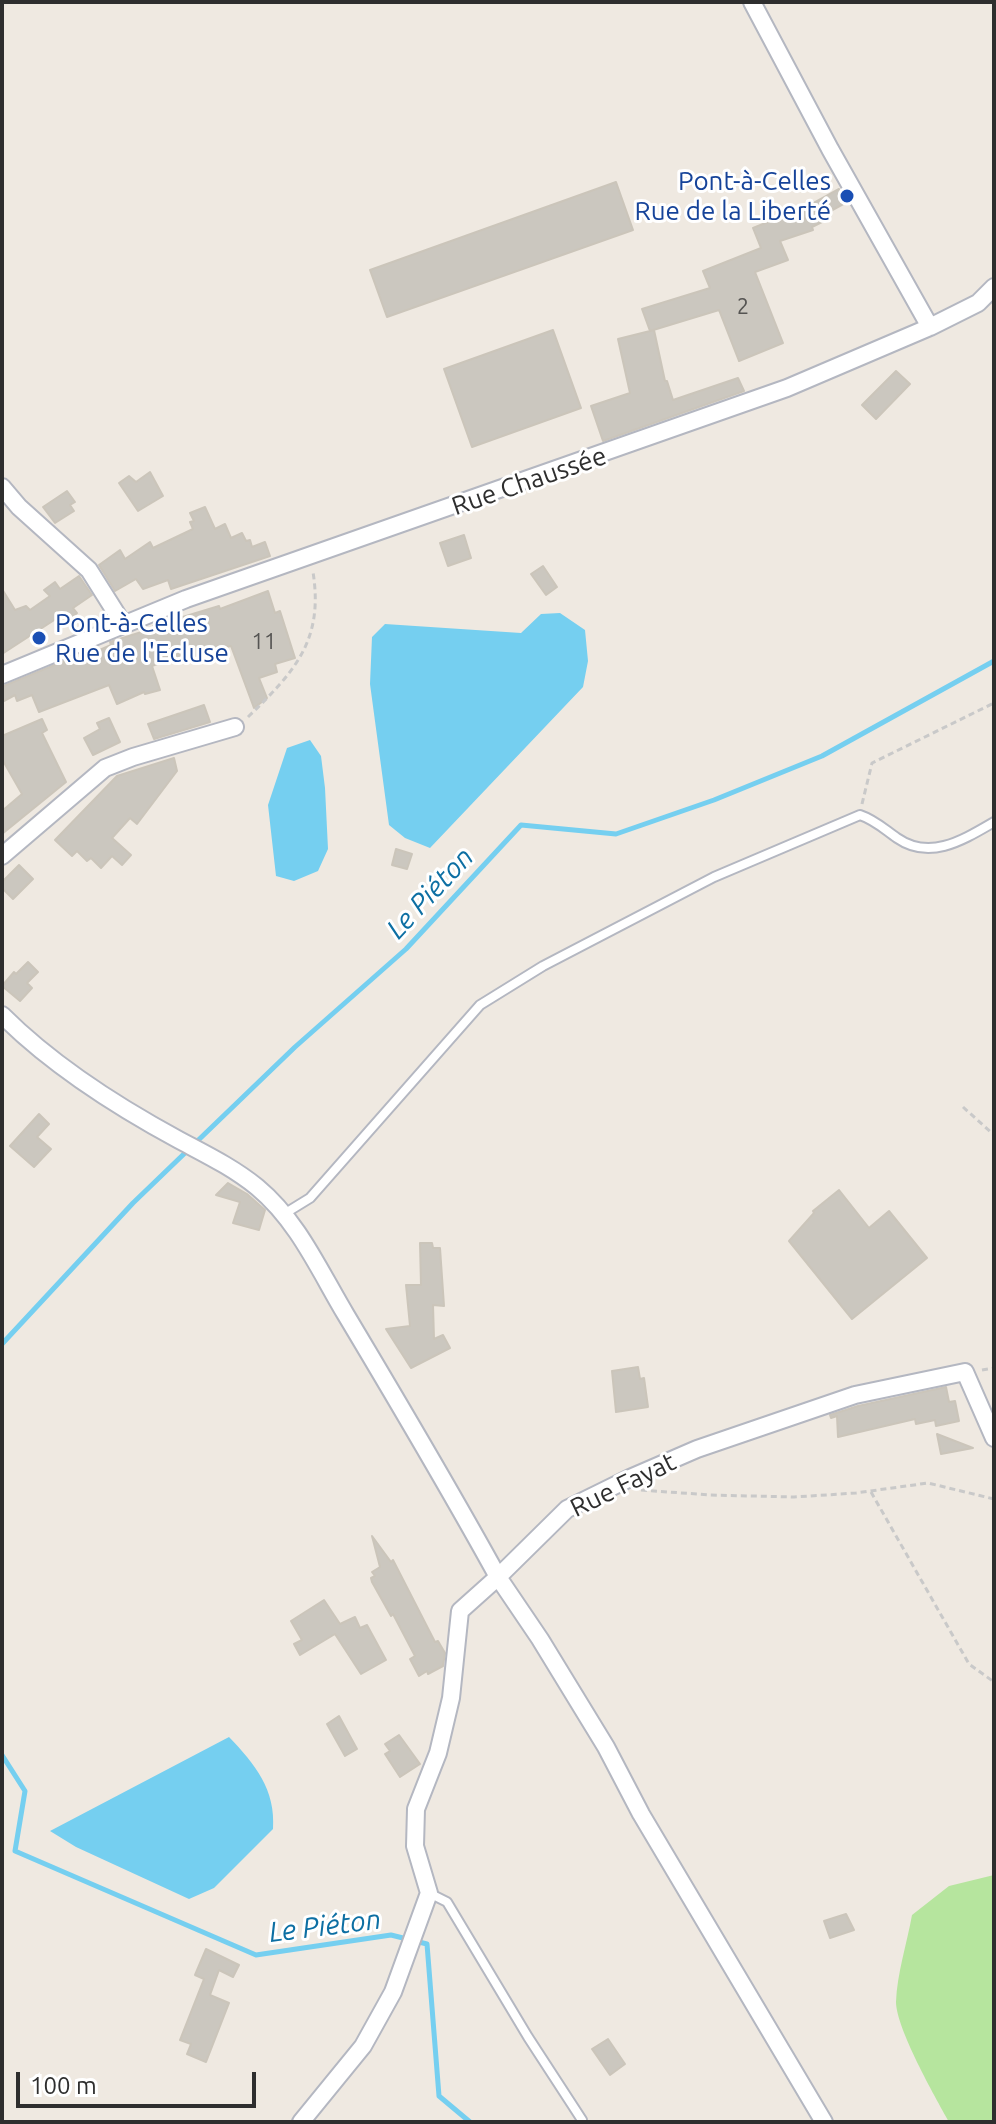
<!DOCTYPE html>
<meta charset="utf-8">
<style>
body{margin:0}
#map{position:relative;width:996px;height:2124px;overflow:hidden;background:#efe9e1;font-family:Ubuntu,sans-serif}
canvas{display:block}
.frame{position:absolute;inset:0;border:4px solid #2e2e2e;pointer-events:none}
.scale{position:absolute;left:16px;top:2072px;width:240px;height:36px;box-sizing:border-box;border:4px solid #2e2e2e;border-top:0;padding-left:10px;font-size:24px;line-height:28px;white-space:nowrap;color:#2e2e2e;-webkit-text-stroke:6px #fff;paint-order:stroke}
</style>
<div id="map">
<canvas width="996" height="2124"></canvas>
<div class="frame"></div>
<div class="scale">100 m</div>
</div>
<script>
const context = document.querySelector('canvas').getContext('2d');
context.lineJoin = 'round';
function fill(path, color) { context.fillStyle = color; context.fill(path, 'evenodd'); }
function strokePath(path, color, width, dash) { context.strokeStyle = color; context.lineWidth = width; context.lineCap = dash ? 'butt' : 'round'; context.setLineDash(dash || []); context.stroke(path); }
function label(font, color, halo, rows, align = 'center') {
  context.font = font + ' Ubuntu,sans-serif'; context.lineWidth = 6; context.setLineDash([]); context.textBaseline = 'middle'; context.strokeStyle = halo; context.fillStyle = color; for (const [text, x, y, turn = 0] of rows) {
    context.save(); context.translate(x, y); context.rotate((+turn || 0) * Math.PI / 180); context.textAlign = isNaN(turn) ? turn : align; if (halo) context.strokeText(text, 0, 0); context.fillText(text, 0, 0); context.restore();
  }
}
const green = new Path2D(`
 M994,1875v247h-45c-14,-25 -53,-94 -53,-120 1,-28 11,-59 16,-87l37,-29z`);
const water = new Path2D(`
 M560,613l25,17 3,31 -5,26 -153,161 -25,-10 -16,-13 -19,-141 2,-47 13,-13 136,9 20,-19z
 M310,740l11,16 4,32 3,61 -10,22 -24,10 -18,-5 -8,-71 19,-57z
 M229,1737c26,27 47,53 44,92l-59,59 -25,11 -113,-52 -26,-16z`);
const stream = new Path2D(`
 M2,1344l131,-141 162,-156 111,-98 115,-124 95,9 98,-34 108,-44 172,-95
 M2,1755l23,36 -10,60 241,104 135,-20 36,9 12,152 31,26`);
const building = new Path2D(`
 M616,182l17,48 -246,87 -17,-47z
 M839,189l8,13 -20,11 3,5 -18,9 1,3 -33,11 8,19 -33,12 28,71 -44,18 -20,-51 -69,21 4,-1 11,51h2l6,19 65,-22 6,13 -141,50 -12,-35 39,-13 -12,-54 32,-8 -8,-22 68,-21 -7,-17 58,-23 -8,-20 57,-23z
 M553,330l28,78 -109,39 -28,-78z
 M896,371l14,13 -34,35 -14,-14z
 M150,472l13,24 -25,15 -19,-28 10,-7 7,6z
 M67,491l8,11 -5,3 4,6 -19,12 -12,-16z
 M205,507l10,22 10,-5 6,14 11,-5 4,8 4,-1 2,7 13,-5 5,14 -99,33 -3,-9 -25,9 -7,-10 -21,12 -16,-26 21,-15 5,9 25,-17 3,6 40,-19 -3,-7 4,-1 -4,-8z
 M464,535l7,23 -23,8 -8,-23z
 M543,566l14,21 -11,8 -15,-21z
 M79,576l13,19 -19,13 4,5 -7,6 -5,-6 -63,41v-65l13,21 11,-4 4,4 20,-14 -6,-6 11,-8 5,7z
 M268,591l7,22 5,-2 15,47 -20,6 2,8 -18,6 8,20 -13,10 -23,-62 -31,7 -11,7 -13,2 -1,-5 -23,9 8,24 -15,4 -1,-2 -27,12 -8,-19 -70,27 -7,-17 -15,6 -2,-6 -13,7v-15l4,-2 63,-26 1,4 41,-18 -1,-3 44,-14 -1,-2 66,-20 1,3z
 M204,705l6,17 -56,17 -6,-15z
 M109,718l11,24 -27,13 -9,-17 16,-9 -3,-6z
 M42,719l5,11 -5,3 24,49 -64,52v-23l20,-17 -20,-35v-23z
 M174,758l3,13 -40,53 -7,-6 -18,20 19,17 -9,10 -10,-9 -11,12 -10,-10 -4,3 -10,-10 -5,5 -17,-16 62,-64z
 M396,849l16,5 -5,15 -15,-4z
 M19,865l14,14 -20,20 -11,-11v-6z
 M28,962l10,10 -11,11 5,5 -12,13 -18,-15 12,-14 2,2z
 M39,1114l10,10 -12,13 14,12 -17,18 -24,-21z
 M228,1183l19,11 18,16 -6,20 -26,-7 7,-21 -24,-7z
 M839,1190l30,38 20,-17 38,47 -75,61 -63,-78 25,-28 -1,-2z
 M420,1243h12l1,5h7l4,58 -11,-1 1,34 9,-4 7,13 -39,20 -25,-39 24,-3 -4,-41h15z
 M638,1367l2,12 4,-1 4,29 -32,5 -4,-41z
 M946,1387l3,15 6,-1 4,20 -23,5 -1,-6 -19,4 -1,-5 -77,18 -1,-21 -6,2 -1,-3 28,-9z
 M937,1434l36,14 -32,6z
 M372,1536l19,26 2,-2 42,82 3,-1 7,12 -2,13 -15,8 -1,-3 -8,5 -9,-17 5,-3 -22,-42 -2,2 -19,-34 -1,-4 4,-2 -3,-4 8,-5z
 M324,1600l16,24 15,-7 5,11 7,-3 19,35 -25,14 -26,-40 -35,21 -6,-11 8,-4 -11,-19z
 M339,1716l18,33 -12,7 -18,-32z
 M399,1735l21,29 -20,13 -15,-23 5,-3 -5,-7z
 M846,1914l8,16 -24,8 -6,-17z
 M206,1949l33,16 -6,12 -14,-7 -9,25 19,8 -23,59 -19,-8 4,-10 -11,-4 24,-61 -9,-4z
 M608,2039l17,25 -15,11 -18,-26z`);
const path = new Path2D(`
 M248,717c46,-45 76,-76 65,-145
 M862,804l10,-41 122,-60
 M963,1107l31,28
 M982,1370l12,-2
 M641,1490l69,5 84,2 62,-4 72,-10 66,16
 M871,1492l98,172 25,18`);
const service = new Path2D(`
 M284,1214l26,-16 170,-193 63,-39 171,-89 146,-62c15,5 24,14 37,23 33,23 66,2 97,-16
 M429,1893l18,9 81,135 54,83`);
const minor = new Path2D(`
 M752,2l78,147 100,178
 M2,487l17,20 70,63 34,54
 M2,675l184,-76 601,-211 143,-61 48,-24 16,-16
 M2,856l103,-88 28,-11 102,-30
 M2,1015c51,51 114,91 177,125 28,15 53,27 78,47 41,34 62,83 89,128 52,87 103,173 152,262l69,-68 63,-31 67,-29 158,-54 110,-23 29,66
 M301,2122l62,-76 30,-54 36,-99 -14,-47 1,-37 22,-56 13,-55 9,-87 38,-34 42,62 66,108 35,67 183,308`);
const markers = [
 [847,196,8,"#1a4fb4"],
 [39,638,8,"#1a4fb4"]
];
const numberNames = [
 ["2",743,307],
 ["11",264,642]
];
const transitNames = [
 ["Pont-à-Celles",831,181],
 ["Rue de la Liberté",831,211],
 ["Pont-à-Celles",55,623,"left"],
 ["Rue de l'Ecluse",55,653,"left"]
];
const streetNames = [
 ["Rue Chaussée",529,481,-19],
 ["Rue Fayat",623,1485,-26]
];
const waterNames = [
 ["Le Piéton",430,893,-47],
 ["Le Piéton",325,1926,-7]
];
fill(green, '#b6e59e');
fill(water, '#75cff0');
strokePath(stream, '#75cff0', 5);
fill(building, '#cbc7bf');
strokePath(building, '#cbc5ba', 2);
strokePath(service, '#b4b7c1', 12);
strokePath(minor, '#b4b7c1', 20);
strokePath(path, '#c9c9c9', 3, [6, 4]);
strokePath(service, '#fff', 8);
strokePath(minor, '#fff', 16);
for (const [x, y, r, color] of markers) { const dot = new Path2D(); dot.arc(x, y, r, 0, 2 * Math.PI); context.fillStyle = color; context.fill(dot); strokePath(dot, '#fff', 3); }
label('22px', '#555452', null, numberNames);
label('26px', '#164399', '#fff', transitNames, 'right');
label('26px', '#2e2e2e', '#fff', streetNames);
label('italic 28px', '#0d6fa3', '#fff', waterNames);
</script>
